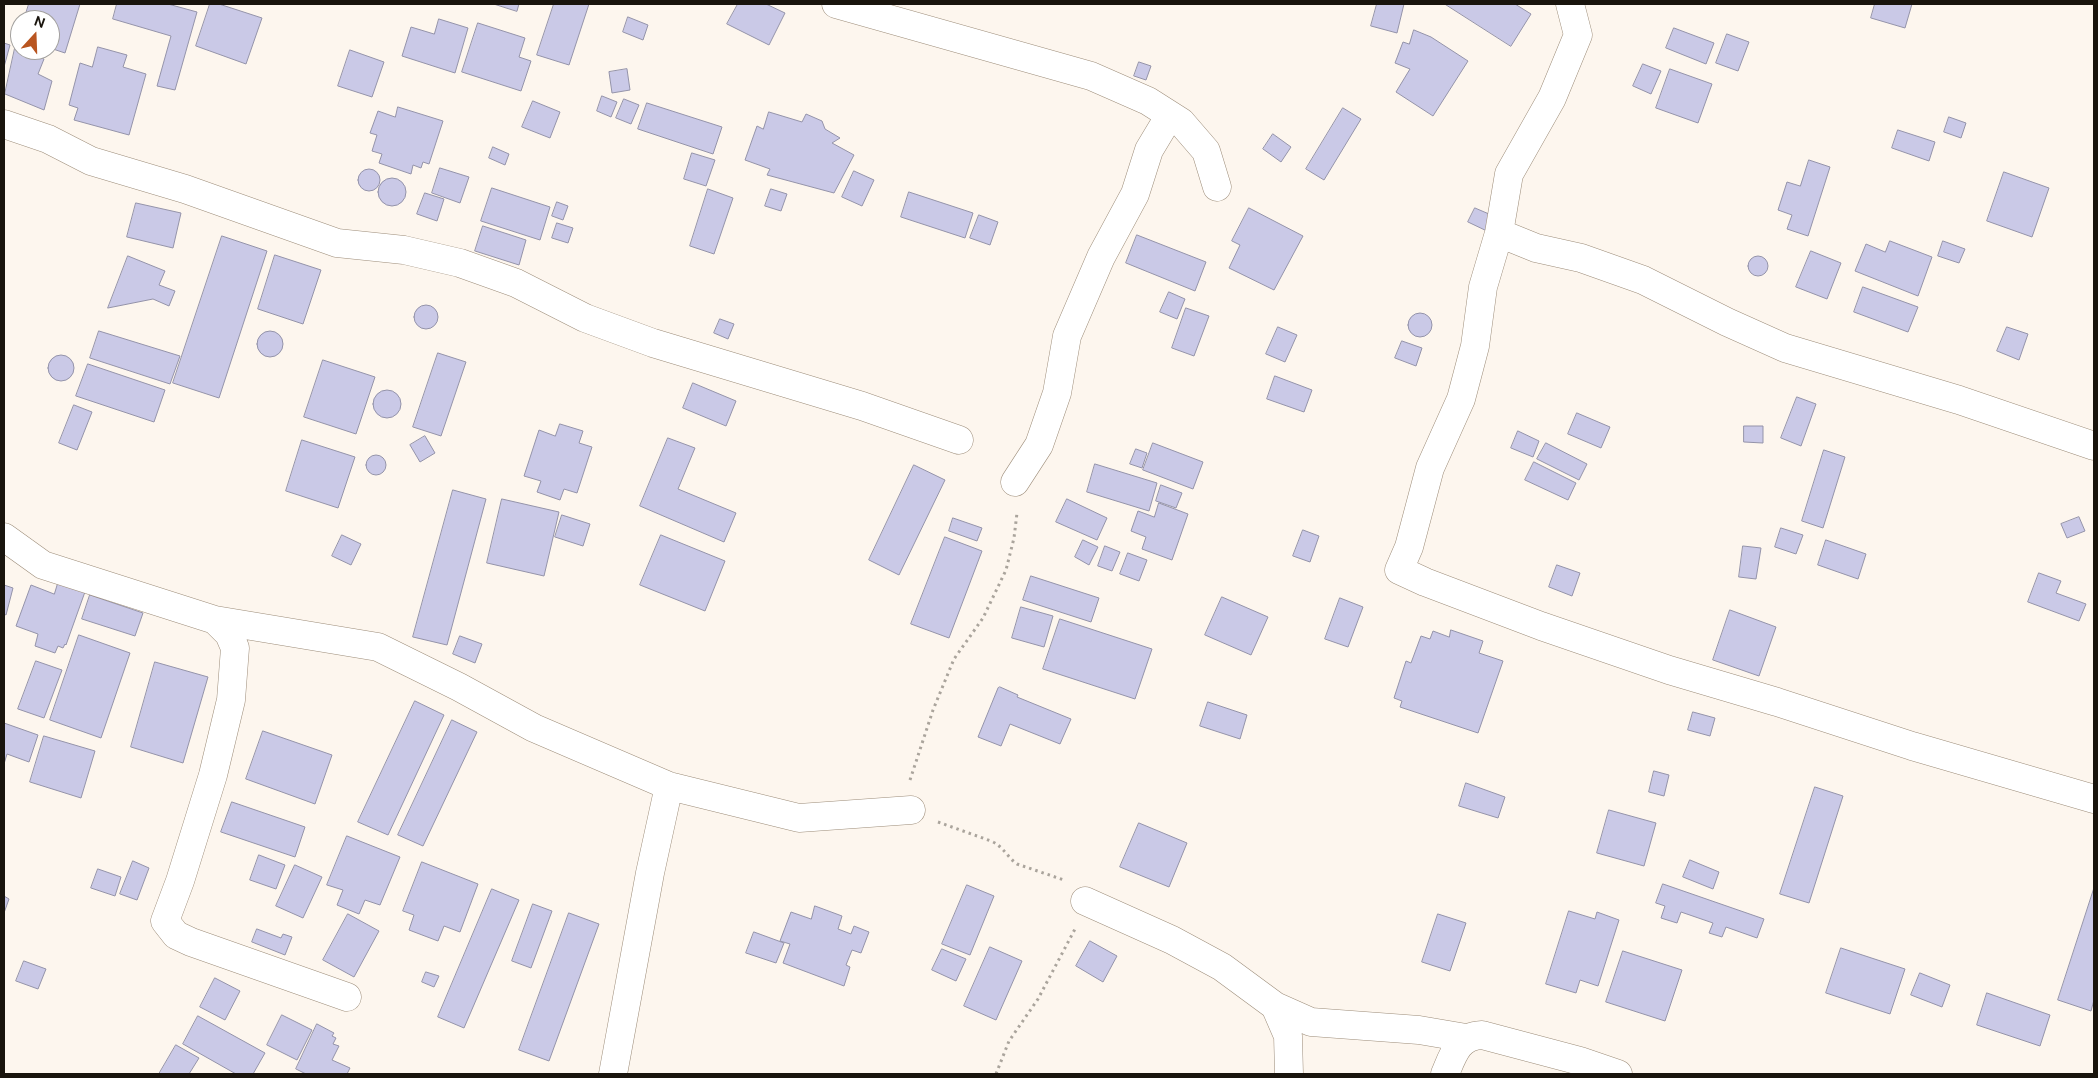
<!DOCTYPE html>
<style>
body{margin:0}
#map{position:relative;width:2098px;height:1078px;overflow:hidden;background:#fdf6ee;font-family:"DM Sans",sans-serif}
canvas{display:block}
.frame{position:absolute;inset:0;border:5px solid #19140d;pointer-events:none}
.north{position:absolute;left:10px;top:10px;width:50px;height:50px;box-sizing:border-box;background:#fff;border:1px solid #a3a19e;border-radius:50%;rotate:20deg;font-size:14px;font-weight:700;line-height:20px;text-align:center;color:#19140d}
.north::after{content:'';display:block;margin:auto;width:18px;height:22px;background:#b95520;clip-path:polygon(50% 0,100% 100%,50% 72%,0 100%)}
</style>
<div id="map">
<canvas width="2098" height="1078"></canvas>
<div class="frame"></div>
<div class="north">N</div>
</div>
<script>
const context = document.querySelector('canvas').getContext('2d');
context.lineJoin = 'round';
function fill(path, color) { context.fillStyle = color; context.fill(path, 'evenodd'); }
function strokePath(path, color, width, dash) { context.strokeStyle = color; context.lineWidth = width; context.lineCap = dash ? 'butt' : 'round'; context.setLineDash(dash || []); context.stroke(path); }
const building = new Path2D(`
 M29,4h51l-15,49 -15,-5v-28h-26z
 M117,4h51l29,8 -22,78 -18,-4 14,-50 -58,-17z
 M210,4h9l43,14 -16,46 -50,-18z
 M494,4h25l-2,7z
 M554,4h35l-20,61 -32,-10z
 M738,4h28l19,9 -16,32 -42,-21z
 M1377,4h27l-7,29 -26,-7z
 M1445,4h70l16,10 -20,32z
 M1875,4h37l-7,24 -34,-10z
 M628,17l20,8 -5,15 -20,-8z
 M439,19l29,9 -13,45 -53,-17 9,-29 23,7z
 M478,23l47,15 -6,19 12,4 -10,30 -59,-19z
 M1674,28l40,15 -8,21 -40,-16z
 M1414,30l17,7 37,24 -35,55 -37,-24 14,-23 -15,-6 8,-21 6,2z
 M1727,34l22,8 -11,29 -22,-8z
 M4,43l6,2 -6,22z
 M98,47l29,8 -4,12 23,7 -17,61 -55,-15 4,-12 -9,-3 11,-42 12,4z
 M15,48l29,11 -6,15 14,7 -8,29 -39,-16z
 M350,50l34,12 -12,35 -34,-11z
 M1139,62l12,4 -5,14 -12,-4z
 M1643,64l18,7 -10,23 -18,-8z
 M627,69l3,21 -18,3 -3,-21z
 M1670,69l42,15 -14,39 -42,-15z
 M602,96l15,6 -6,15 -14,-6z
 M624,99l15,6 -8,19 -15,-6z
 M533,101l27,11 -10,26 -28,-11z
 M647,103l75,24 -9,27 -75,-25z
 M398,107l45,14 -14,43 -6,-2 -2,6 -8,-3 -2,9 -32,-11 3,-9 -10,-3 5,-16 -7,-2 8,-22 17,6z
 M1343,108l18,11 -37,61 -18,-11z
 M769,112l33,10 4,-8 16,7 3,8 15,9 -8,5 22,12 -20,38 -67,-18 3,-6 -25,-9 12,-34 6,3z
 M1949,117l17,6 -5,15 -17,-6z
 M1898,130l37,12 -6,19 -37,-13z
 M1273,134l18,13 -10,15 -18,-13z
 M493,147l16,7 -4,11 -16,-7z
 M692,153l23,7 -9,26 -22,-7z
 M1809,160l21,7 -22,69 -21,-7 5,-14 -14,-5 9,-28 13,4z
 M440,168l29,9 -9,26 -28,-10z
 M358 180a11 11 0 1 1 22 0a11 11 0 1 1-22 0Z
 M854,171l20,9 -12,26 -20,-9z
 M2004,172l45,16 -17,49 -45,-16z
 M378 192a14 14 0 1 1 28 0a14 14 0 1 1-28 0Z
 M492,188l58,19 -10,33 -59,-19z
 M708,189l25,9 -19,56 -24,-8z
 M771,189l16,5 -6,17 -16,-5z
 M909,192l64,21 -8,25 -64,-21z
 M425,193l19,6 -7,22 -20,-7z
 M557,202l11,4 -5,14 -11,-4z
 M136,203l45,10 -8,35 -46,-11z
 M1249,208l54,28 -29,54 -45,-22 11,-23 -8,-4z
 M1475,208l21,9 -7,15 -21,-10z
 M979,215l19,7 -8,23 -20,-7z
 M557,223l16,5 -5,15 -16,-5z
 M483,226l43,14 -7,25 -44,-14z
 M1137,235l69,27 -11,29 -69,-28z
 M222,236l45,15 -48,147 -46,-15z
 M1890,241l42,16 -14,39 -63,-25 11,-27 19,8z
 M1943,241l22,8 -6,14 -21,-7z
 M1811,251l30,12 -14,36 -31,-12z
 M275,255l46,15 -18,54 -45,-15z
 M1748 266a10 10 0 1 1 20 0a10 10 0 1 1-20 0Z
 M128,256l37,15 -6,14 16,6 -6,15 -16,-7 -45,9z
 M1863,287l55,20 -10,25 -54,-20z
 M1169,292l16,7 -8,20 -17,-7z
 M414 317a12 12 0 1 1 24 0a12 12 0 1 1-24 0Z
 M1186,308l23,8 -15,40 -22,-8z
 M1408 325a12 12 0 1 1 24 0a12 12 0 1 1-24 0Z
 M720,319l14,5 -6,15 -14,-6z
 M1278,327l19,8 -12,27 -19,-8z
 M2007,327l21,7 -9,26 -22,-9z
 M257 344a13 13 0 1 1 26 0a13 13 0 1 1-26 0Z
 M99,331l81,25 -10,28 -80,-26z
 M1402,341l20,7 -6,18 -21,-8z
 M438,353l28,9 -25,74 -28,-9z
 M48 368a13 13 0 1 1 26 0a13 13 0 1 1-26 0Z
 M323,360l52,17 -19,57 -52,-17z
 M88,364l77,26 -11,32 -78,-26z
 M1275,376l37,14 -8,22 -37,-13z
 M693,383l43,18 -10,25 -43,-18z
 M373 404a14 14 0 1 1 28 0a14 14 0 1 1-28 0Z
 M1797,397l19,7 -15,42 -20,-8z
 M74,405l18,7 -15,38 -18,-7z
 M1577,413l33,14 -9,21 -33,-14z
 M560,424l23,7 -4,12 13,4 -15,46 -13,-4 -4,11 -23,-8 4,-11 -17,-5 15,-46 16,6z
 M1744,426h19v17l-19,-1z
 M1518,431l21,10 -6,16 -22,-9z
 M425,436l10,17 -15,9 -10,-17z
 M668,438l27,10 -17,41 58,24 -12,29 -84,-36z
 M302,440l53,17 -17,51 -52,-17z
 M1153,443l50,19 -10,27 -50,-19z
 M1546,443l41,21 -8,16 -42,-21z
 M1136,449l11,4 -5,15 -12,-4z
 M1824,450l21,7 -22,71 -21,-7z
 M366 465a10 10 0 1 1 20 0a10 10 0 1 1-20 0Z
 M1534,462l42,21 -8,17 -43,-20z
 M1095,464l62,19 -8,28 -62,-19z
 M914,465l31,15 -46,95 -30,-15z
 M1161,485l21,8 -6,15 -20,-7z
 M453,490l33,9 -39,146 -34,-8z
 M502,499l57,13 -15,64 -57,-13z
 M1067,499l40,19 -10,22 -41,-18z
 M1159,503l29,11 -16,46 -30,-11 4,-12 -15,-6 7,-20 16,6z
 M562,515l28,9 -7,22 -28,-9z
 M2079,517l6,14 -18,7 -6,-14z
 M953,518l29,10 -5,13 -28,-10z
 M1781,528l22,7 -7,19 -21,-7z
 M1303,530l16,6 -9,26 -17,-6z
 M342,535l19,9 -10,21 -19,-9z
 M661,535l64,26 -20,50 -65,-26z
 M945,537l37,14 -33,87 -38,-14z
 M1083,540l15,7 -9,18 -14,-8z
 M1826,540l40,14 -8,25 -40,-14z
 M1105,546l15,6 -8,19 -14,-5z
 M1743,546l18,2 -5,31 -17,-2z
 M1128,553l19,7 -8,21 -19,-7z
 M1557,565l23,8 -8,23 -23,-9z
 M2039,573l22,8 -5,12 30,11 -7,17 -51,-19z
 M1031,576l68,22 -8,24 -68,-22z
 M59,580l27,9 -20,56 -1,-1 -2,4 -5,-2 -3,7 -20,-7 3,-12 -22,-8 15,-41 23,9z
 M4,585l9,3 -7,27 -2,-1z
 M90,595l53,18 -8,23 -53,-17z
 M1222,597l46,20 -17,38 -46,-20z
 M1340,598l23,9 -15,40 -23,-8z
 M1021,607l32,9 -9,31 -32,-9z
 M1730,610l46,17 -17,49 -46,-16z
 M1060,619l92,30 -17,50 -92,-30z
 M1451,630l32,11 -4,12 24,8 -25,72 -78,-26 2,-6 -8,-3 12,-37 5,2 10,-27 9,3 3,-8 16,6z
 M79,635l51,18 -29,85 -51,-18z
 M460,636l22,8 -7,19 -22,-9z
 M36,661l26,9 -18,48 -26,-9z
 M155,662l53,15 -25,86 -52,-16z
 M1000,687l18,8 -1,2 54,22 -11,25 -50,-20 -9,22 -23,-9 20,-49z
 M415,701l29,14 -56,120 -30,-13z
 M1208,702l39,13 -7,24 -40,-13z
 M1693,712l22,6 -5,18 -22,-6z
 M452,720l25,12 -54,114 -25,-11z
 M4,723l34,12 -9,27 -22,-8 -3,10z
 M263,731l69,24 -17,49 -69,-25z
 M44,736l51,15 -14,47 -51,-16z
 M1654,771l15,4 -5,21 -15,-4z
 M1466,783l39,14 -7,21 -39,-12z
 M1815,787l28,9 -34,107 -29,-9z
 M232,802l73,25 -10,30 -74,-25z
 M1609,810l47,13 -12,43 -47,-13z
 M1139,823l48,20 -18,44 -49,-20z
 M347,836l53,21 -20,48 -15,-5 -6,14 -22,-9 6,-15 -16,-5z
 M259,855l26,10 -9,24 -26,-9z
 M1690,860l29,12 -6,17 -30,-12z
 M133,861l16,7 -12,32 -17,-6z
 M422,862l56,22 -18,48 -16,-6 -6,15 -29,-11 5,-15 -11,-4z
 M295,865l27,12 -19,41 -27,-12z
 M98,869l23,8 -6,19 -24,-8z
 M1663,884l101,35 -7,19 -31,-11 -4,10 -13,-4 4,-10 -32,-11 -4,11 -16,-5 4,-12 -9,-3z
 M967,885l27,11 -24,59 -28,-11z
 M2094,888v112l-3,11 -33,-11z
 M492,889l27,11 -55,128 -26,-11z
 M4,896l5,3 -5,14z
 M533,904l19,7 -21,57 -19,-7z
 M815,906l27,10 -4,13 13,5 3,-8 15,6 -8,21 -9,-3 -6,15 4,2 -6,19 -61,-23 7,-19 -10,-3 11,-29 20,7z
 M1569,911l26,8 2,-7 22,8 -21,66 -18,-6 -4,13 -30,-9z
 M569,913l30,11 -50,137 -30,-11z
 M348,914l31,17 -25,46 -31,-17z
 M1438,914l28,9 -16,48 -28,-9z
 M257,929l24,9 2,-4 9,3 -7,18 -33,-13z
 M754,932l30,11 -8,20 -30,-10z
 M1090,941l27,15 -14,26 -27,-16z
 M990,947l32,14 -26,59 -32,-14z
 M1841,948l64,21 -15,45 -64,-21z
 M942,949l24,10 -10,22 -24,-11z
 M1623,951l59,19 -17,51 -59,-19z
 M24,961l22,8 -8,20 -22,-8z
 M426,972l13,4 -5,11 -12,-5z
 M1920,973l30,12 -8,22 -31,-12z
 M215,978l25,13 -15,29 -25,-13z
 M1987,993l63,22 -10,31 -63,-21z
 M282,1015l30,15 -15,30 -30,-15z
 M198,1016l67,37 -12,21h-17l-53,-30z
 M317,1024l17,9 -2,3 4,2 -3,6 6,2 -7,14 18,8 -3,6h-41l-10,-5z
 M176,1045l23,13 -10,16h-30z`);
const path = new Path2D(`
 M910,780l23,-70 21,-51 29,-41 23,-48 8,-32 3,-25
 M938,822l53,19c12,5 16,16 26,23l47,16
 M996,1074l13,-33 29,-42 37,-70`);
const minor = new Path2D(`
 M836,4l255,72 57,25 33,21 25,29 11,36
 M1570,4l8,31 -26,63 -43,76 -10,59 37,15 45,10 62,22 84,42 58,26 174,52 135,46
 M4,124l44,15 43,22 94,28 152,54 67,7 56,13 56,20 69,35 68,25 209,63 97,34
 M1499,233l-16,54 -8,59 -14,53 -31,69 -21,79 -10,23 26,12 116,44 128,44 108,32 135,44 182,53
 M1015,482l24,-37 18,-52 10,-57 34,-79 34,-63 14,-44 21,-35
 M4,537l39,28 172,55 14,14 6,14 -4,52 -18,75 -33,106 -15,40 11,14 15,7 156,55
 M215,620l163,27 81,40 75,41 135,58 130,32 112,-8
 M1085,901l87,39 50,27 53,39 36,16 108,8 47,8
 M1275,1006l13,30 1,38
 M613,1074l37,-201 19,-87
 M1445,1074c8,-19 13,-38 37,-39l98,26 38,13`);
fill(building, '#cac9e7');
strokePath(building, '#9493a9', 1);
strokePath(minor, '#9d8d7a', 29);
strokePath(path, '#aaa49c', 3, [2.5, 4]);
strokePath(minor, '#fff', 28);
</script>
